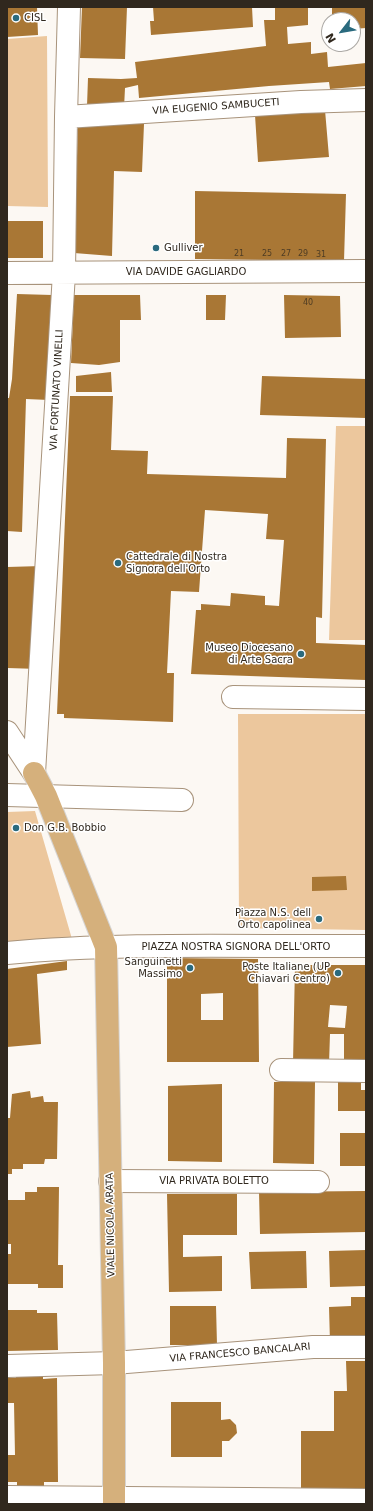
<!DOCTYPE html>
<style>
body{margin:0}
#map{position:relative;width:373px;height:1511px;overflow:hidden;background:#fcf8f3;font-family:"DejaVu Sans",sans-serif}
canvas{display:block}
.frame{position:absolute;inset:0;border:8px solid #30281e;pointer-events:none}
.north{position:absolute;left:321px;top:12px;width:40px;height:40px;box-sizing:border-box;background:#fff;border:1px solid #aca9a5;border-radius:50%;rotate:239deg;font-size:11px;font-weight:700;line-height:16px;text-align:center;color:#30281e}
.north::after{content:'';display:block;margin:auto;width:14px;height:18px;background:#2a6a7e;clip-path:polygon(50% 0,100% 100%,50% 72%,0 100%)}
</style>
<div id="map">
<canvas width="373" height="1511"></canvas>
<div class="frame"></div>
<div class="north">N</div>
</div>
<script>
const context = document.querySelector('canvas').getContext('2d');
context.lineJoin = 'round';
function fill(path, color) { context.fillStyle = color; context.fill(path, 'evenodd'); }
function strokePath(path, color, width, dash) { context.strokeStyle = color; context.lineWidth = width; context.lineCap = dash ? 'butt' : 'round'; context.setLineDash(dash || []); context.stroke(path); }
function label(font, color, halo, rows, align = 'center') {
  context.font = font + ' "DejaVu Sans",sans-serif'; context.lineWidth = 3; context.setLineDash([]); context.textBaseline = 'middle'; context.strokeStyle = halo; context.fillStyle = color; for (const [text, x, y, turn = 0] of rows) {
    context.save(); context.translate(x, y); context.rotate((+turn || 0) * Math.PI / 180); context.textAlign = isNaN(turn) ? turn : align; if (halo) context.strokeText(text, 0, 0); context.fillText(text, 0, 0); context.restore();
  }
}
const green = new Path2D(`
 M47,36l1,171 -41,-1v-167z
 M336,426h30v214h-37z
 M238,714h128v216l-127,-2z
 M35,811l37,128 -65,4v-131z`);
const building = new Path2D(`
 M7,7h30l1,28 -31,2z
 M82,7h45l-2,52 -45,-1z
 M153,7h99l1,20 -102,8 -1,-14h4z
 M275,7h33v18l-21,2 1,17 23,-2v12l16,-2 1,15 38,-4v23l-36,3 -1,-7 -60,4 -130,12 -1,-13 -13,3 -1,20 -37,-2 1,-28 33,1 16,-1 -2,-16 131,-16 -2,-26h11z
 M332,7h34v21l-13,1v-9h-21z
 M325,110l4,47 -71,5 -3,-47z
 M78,124h66l-2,48 -28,-1 -2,85 -38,-3z
 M195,191l151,3 -2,67 -149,-2z
 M7,221h36v37h-36z
 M17,294l35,1 -3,105 -23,-1 -4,133 -15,-1v-133h2l3,-19z
 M74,295h66l1,25h-21v42l-21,3 -28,-2z
 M206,295h20l-1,25h-19z
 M284,295l56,1 1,41 -56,1z
 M111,372l1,20h-36v-16z
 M262,376l104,3v39l-106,-3z
 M70,396h43l-2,54 37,1 -1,23 139,4 1,-40 39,1 -4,179 -6,-1v26l50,2v35l-175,-6 5,-64h5v-6l29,2 1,-13 34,3v9l14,1 5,-66 -18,-1 2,-25 -63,-4 -6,82 -28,-1 -4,82h7l-1,49 -109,-4v-4h-7z
 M42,566l-3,103 -32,-1v-101z
 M346,876l1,14 -35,1v-14z
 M167,958l91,1 1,103h-92zM223,993v27h-22v-26z
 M67,961v9l-30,4 4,70 -34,3v-78z
 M295,965h71v97l-22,-1v-27h-14l-1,30 -36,-1zM330,1005l17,1 -2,22 -17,-1z
 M338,1074h23v16h5v21h-28z
 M274,1082h41l-1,82 -41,-1z
 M222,1084v78l-54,-1v-75z
 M30,1091l1,7 12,-2 1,6h14l-1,57h-12l-1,5h-21v5h-11v5h-5v-56h3l2,-24z
 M340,1133h26v33h-26z
 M37,1187h22l-1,78h5v23h-25v-4h-31v-30h4v-10h-4v-44h18v-8h12z
 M366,1191v41l-106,2 -1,-42z
 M167,1194h70v41h-54v22l39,-1v35l-53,1z
 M366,1250v36l-36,1 -1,-36z
 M306,1251l1,37 -56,1 -2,-37z
 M351,1297h15v43l-36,2 -1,-35 22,-1z
 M170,1306h46l1,39h-47z
 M7,1310h30v3h20l1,37 -51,1z
 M346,1361h20v130h-65v-60h33v-40h13z
 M15,1374h28v5l14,-1 1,104h-14v5h-27v-5h-10v-27h8l-1,-52h-7v-25h9z
 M171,1402h50v18l9,-1 6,6 1,8 -8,8h-7v16h-51z`);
const minor = new Path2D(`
 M66,117l235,-15 65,-2
 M7,273l359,-2
 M233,697l133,2
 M7,732l27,41
 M34,773l30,-500 2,-156 3,-110
 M7,795l175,5
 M7,953c118,-11 240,-6 359,-7
 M281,1070l85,1
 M110,1181l208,1
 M7,1366l107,-3 199,-16h53
 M7,1497l359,3`);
const major = new Path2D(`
 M34,773l12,23 60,151 8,416v141`);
const markers = [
 [16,18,4,"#2a6a7e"],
 [156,248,4,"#2a6a7e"],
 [118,563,4,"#2a6a7e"],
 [301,654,4,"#2a6a7e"],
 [16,828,4,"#2a6a7e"],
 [319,919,4,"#2a6a7e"],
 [190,968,4,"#2a6a7e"],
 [338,973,4,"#2a6a7e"]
];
const numberNames = [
 ["21",239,254],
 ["25",267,254],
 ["27",286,254],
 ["29",303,254],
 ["31",321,255],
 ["40",308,303]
];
const poiNames = [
 ["CISL",24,18],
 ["Gulliver",164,248],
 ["Cattedrale di Nostra",126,557],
 ["Signora dell'Orto",126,569],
 ["Museo Diocesano",293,648,"right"],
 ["di Arte Sacra",293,660,"right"],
 ["Don G.B. Bobbio",24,828],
 ["Piazza N.S. dell",311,913,"right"],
 ["Orto capolinea",311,925,"right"],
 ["Sanguinetti",182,962,"right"],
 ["Massimo",182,974,"right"],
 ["Poste Italiane (UP",330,967,"right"],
 ["Chiavari Centro)",330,979,"right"]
];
const streetNames = [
 ["VIA EUGENIO SAMBUCETI",216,107,-4],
 ["VIA DAVIDE GAGLIARDO",186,272],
 ["VIA FORTUNATO VINELLI",57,390,-87],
 ["PIAZZA NOSTRA SIGNORA DELL'ORTO",236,947],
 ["VIA PRIVATA BOLETTO",214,1181],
 ["VIALE NICOLA ARATA",111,1225,-91],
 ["VIA FRANCESCO BANCALARI",240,1353,-5]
];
fill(green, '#ecc79d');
fill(building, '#a97735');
strokePath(minor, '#a8937b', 24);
strokePath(major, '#d6d4d2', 24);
strokePath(minor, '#fff', 22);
strokePath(major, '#d5b07c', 22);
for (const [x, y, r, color] of markers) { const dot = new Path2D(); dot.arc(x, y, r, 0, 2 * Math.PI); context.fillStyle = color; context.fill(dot); strokePath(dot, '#fff', 1.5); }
label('8px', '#4e3c24', null, numberNames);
label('10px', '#30281e', '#fff', poiNames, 'left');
label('10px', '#30281e', '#fff', streetNames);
</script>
